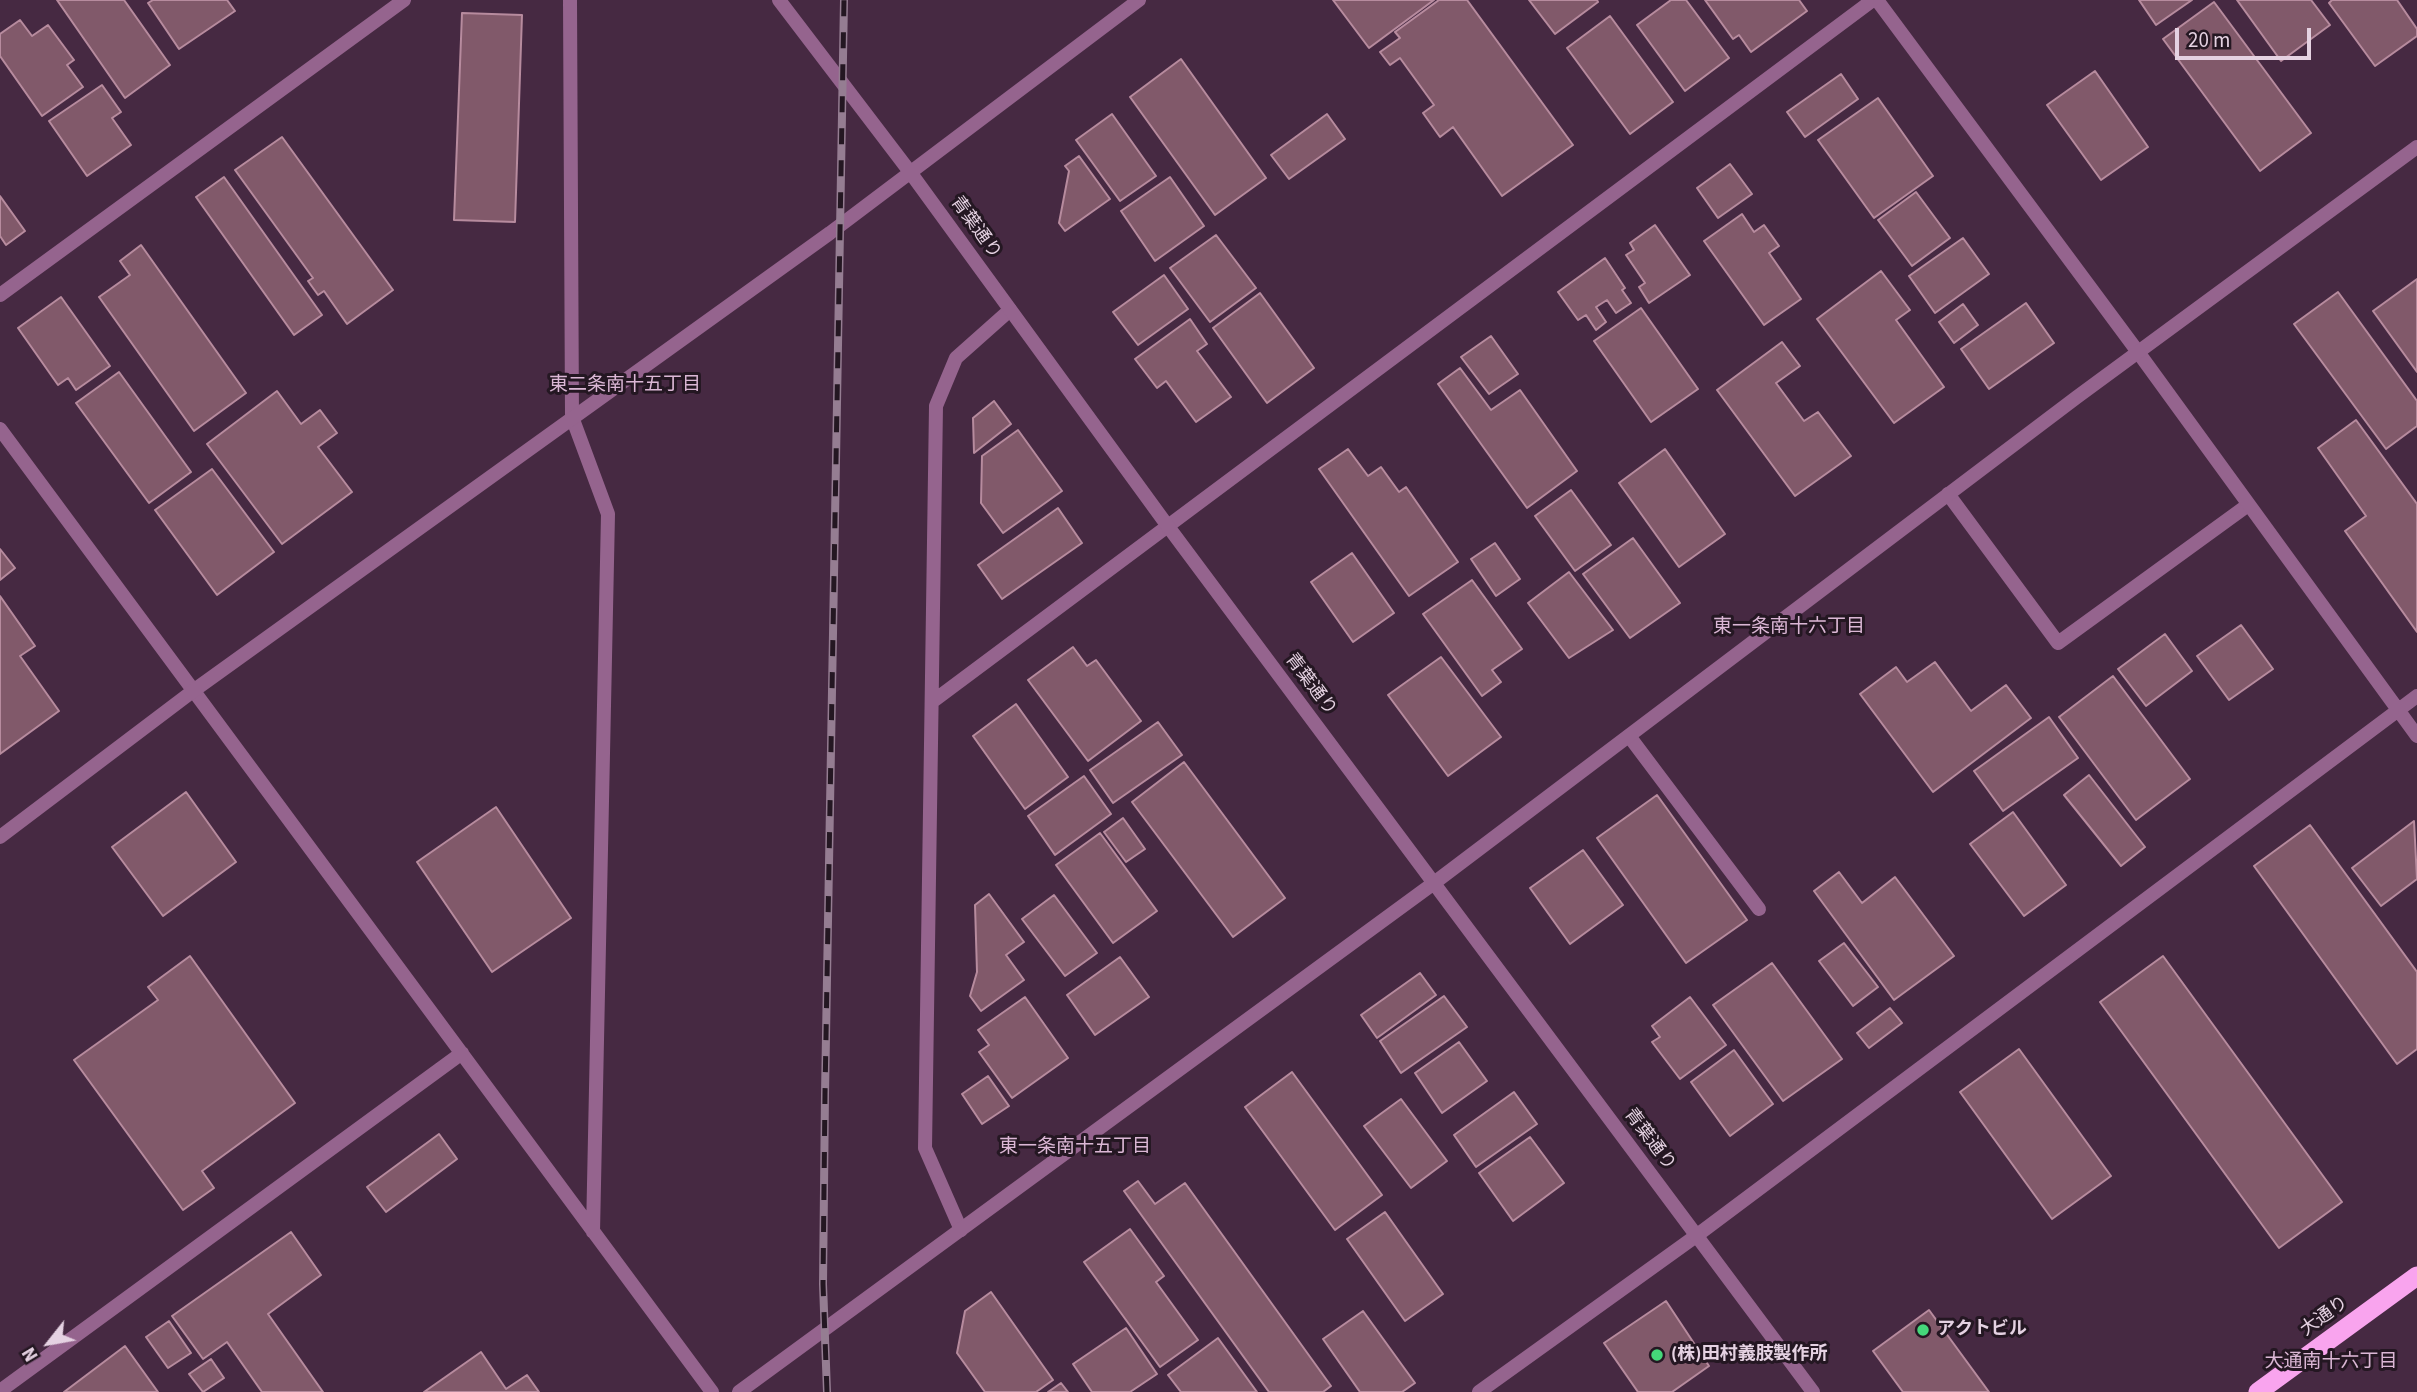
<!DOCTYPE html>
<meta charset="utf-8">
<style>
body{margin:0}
#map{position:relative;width:2417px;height:1392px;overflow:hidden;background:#462942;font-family:"Source Sans 3",sans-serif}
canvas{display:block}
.north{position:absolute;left:14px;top:1308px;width:70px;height:70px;-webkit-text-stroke:5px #241722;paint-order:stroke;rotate:239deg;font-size:19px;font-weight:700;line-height:28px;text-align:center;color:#e5d2e2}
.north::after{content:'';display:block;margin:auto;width:24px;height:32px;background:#e5d2e2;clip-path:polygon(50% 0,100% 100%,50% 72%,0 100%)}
.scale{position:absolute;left:2175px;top:28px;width:136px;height:32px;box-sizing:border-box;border:4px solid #e5d2e2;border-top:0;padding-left:9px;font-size:21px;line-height:24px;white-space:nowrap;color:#e5d2e2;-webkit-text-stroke:5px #241722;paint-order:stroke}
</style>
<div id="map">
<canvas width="2417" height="1392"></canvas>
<div class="north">N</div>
<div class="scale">20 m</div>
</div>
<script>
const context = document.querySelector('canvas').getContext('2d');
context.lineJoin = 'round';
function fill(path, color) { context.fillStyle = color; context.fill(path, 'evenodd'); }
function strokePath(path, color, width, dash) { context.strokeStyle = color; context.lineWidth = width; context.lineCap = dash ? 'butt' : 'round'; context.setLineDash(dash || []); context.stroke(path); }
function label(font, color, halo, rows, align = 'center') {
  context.font = font + ' "Source Sans 3","Noto Sans JP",sans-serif'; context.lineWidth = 6; context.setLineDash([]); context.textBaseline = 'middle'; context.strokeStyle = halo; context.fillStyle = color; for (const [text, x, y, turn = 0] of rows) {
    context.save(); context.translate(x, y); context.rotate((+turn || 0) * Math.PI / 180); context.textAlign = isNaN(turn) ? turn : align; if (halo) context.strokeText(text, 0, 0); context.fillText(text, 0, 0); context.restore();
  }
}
const building = new Path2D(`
 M57,0h67l46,65 -45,33z
 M153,0h74l8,11 -56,38 -31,-46z
 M1333,0h101l-65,48z
 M1439,0h28l106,145 -71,51 -49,-69 -13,10 -17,-24 11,-8 -34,-47 -10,7 -10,-13 20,-14 -5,-6z
 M1529,0h68l1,2 -43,32z
 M1671,0h15l43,58 -44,33 -48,-66z
 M1705,0h94l8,11 -56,41 -12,-17 -6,4z
 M2139,0h53l-36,25z
 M2237,0h74l19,25 -49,36z
 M2332,0h65l20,29v7l-42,30 -46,-63z
 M2214,2l97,131 -51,38 -97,-132z
 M462,13l60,2 -7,207 -61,-2z
 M1610,16l63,86 -43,32 -63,-86z
 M20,20l12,16 16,-11 26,35 -7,5 16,22 -41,29 -42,-60v-22z
 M1181,59l85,119 -51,37 -85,-118z
 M2095,71l53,76 -47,33 -54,-75z
 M1841,74l17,25 -53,38 -18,-25z
 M102,85l19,27 -9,6 19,27 -44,31 -38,-55z
 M1878,98l55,78 -59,42 -56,-78z
 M1112,114l44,62 -36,25 -44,-61z
 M1327,114l18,25 -56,40 -18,-24z
 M282,137l111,153 -46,34 -23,-33 -6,4 -10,-14 5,-3 -78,-108z
 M1079,156l31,43 -45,32 -6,-8 10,-52 -4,-5z
 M1730,164l22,30 -34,24 -21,-30z
 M224,177l98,138 -28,20 -98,-138z
 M1170,177l34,49 -49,35 -34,-50z
 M1916,192l34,46 -38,28 -34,-46z
 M0,196l25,35 -19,14 -6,-9z
 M1742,214l12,18 10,-7 15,21 -10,7 32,46 -37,26 -60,-84z
 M1655,225l35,50 -41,28 -10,-16 6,-4 -19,-28 8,-5 -4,-7z
 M1216,235l40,53 -46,34 -40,-54z
 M1963,238l26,36 -54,39 -26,-37z
 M141,245l105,148 -52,38 -95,-134 31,-22 -10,-14z
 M1605,258l20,30 -3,2 9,13 -15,10 -9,-13 -11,7 10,15 -10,8 -10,-15 -8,5 -20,-28z
 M1881,271l29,39 -14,10 48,67 -50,36 -77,-104z
 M1164,275l24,34 -50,36 -25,-33z
 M2417,279v93l-44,-61z
 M2338,292l79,109v25l-31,23 -92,-125z
 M1260,293l54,75 -47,35 -54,-75z
 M61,297l49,69 -34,24 -8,-12 -10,7 -40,-57z
 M2026,303l28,40 -65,46 -28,-40z
 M1963,304l15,21 -24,18 -15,-21z
 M1641,308l57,81 -47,33 -57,-81z
 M1190,319l17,25 -10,7 34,46 -35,25 -30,-41 -9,7 -22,-29z
 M1491,336l27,38 -29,20 -28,-37z
 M1782,342l18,24 -24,17 28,38 14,-9 33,44 -56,40 -78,-106z
 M1460,368l31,42 29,-20 57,81 -50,37 -89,-124z
 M119,372l72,100 -42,31 -73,-100z
 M277,391l24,33 19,-14 17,23 -19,14 34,45 -70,52 -75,-100z
 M994,401l17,23 -37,29 -1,-35z
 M2356,420l61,84v128l-72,-101 21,-15 -48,-68z
 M1018,430l44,61 -59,42 -22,-30 1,-47z
 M1348,449l20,27 13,-9 18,25 7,-5 52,75 -49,34 -90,-127z
 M1665,449l60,85 -46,33 -60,-84z
 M212,469l62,83 -57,43 -62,-85z
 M1571,490l40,55 -36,26 -40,-55z
 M1058,508l24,35 -80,56 -24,-34z
 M1633,538l47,65 -50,35 -47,-64z
 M1495,543l25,36 -24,17 -25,-37z
 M0,549l15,19 -15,12z
 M1352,553l42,60 -41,29 -42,-60z
 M1569,572l44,58 -44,28 -41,-55z
 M1472,580l50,69 -30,21 9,12 -19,14 -59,-82z
 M0,596l35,50 -15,10 39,55 -59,43z
 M2241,625l32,44 -44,31 -32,-44z
 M2165,634l27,37 -46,35 -28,-37z
 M1073,647l14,19 9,-6 45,61 -53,40 -60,-81z
 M1441,657l60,80 -53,39 -60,-81z
 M1935,662l36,49 35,-26 25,33 -98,74 -73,-98 36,-27 11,15z
 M2113,676l77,103 -54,41 -77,-103z
 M1016,704l52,73 -43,32 -52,-73z
 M2049,717l29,41 -75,53 -29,-40z
 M1158,722l24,33 -69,48 -23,-33z
 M1184,762l101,136 -52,39 -101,-135z
 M2089,775l56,72 -24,19 -57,-71z
 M1084,776l27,38 -56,41 -27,-39z
 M186,792l50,70 -73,54 -51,-69z
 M1657,795l90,125 -61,43 -89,-125z
 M496,807l75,111 -79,54 -75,-110z
 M2013,812l53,73 -42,31 -54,-72z
 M1123,818l22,31 -19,13 -22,-30z
 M2414,821l3,58 -36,27 -29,-38z
 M2310,825l107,147v77l-20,15 -143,-198z
 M1100,833l57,78 -44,32 -57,-78z
 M1583,850l40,55 -53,39 -40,-56z
 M1839,872l23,31 33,-26 59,79 -60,44 -80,-109z
 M989,894l35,48 -18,13 18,25 -43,31 -11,-15 7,-24 -2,-67z
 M1054,895l43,58 -32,23 -43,-57z
 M1844,943l34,44 -25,19 -34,-45z
 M190,956l105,147 -93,68 12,17 -31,22 -109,-150 84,-60 -10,-13z
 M2163,956l179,246 -63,46 -179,-246z
 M1120,957l29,40 -54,38 -28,-40z
 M1772,963l70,96 -59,42 -70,-96z
 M1420,973l16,22 -59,43 -16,-23z
 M1444,996l23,31 -66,46 -21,-32z
 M1025,997l43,61 -56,40 -33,-46 10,-7 -11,-15z
 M1690,997l36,48 -46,34 -28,-37 8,-5 -8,-11z
 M1890,1008l12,15 -33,25 -12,-15z
 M1459,1042l28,39 -45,32 -27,-40z
 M2019,1049l92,127 -59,43 -92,-127z
 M1734,1050l39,54 -43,32 -39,-54z
 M1292,1072l90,123 -47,35 -90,-123z
 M988,1076l21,30 -27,18 -20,-30z
 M1514,1092l23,32 -61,43 -22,-32z
 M1401,1099l46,62 -36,27 -47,-62z
 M439,1134l18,25 -71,53 -19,-25z
 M1530,1137l34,46 -51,38 -34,-48z
 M1138,1181l17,23 30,-21 146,203 -8,6h-54l-145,-201z
 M1385,1212l58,82 -38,27 -58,-82z
 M1130,1229l34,47 -8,6 42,58 -38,27 -76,-105z
 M291,1232l30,43 -53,39 55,78h-61l-35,-50 -24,17 -31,-43z
 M991,1292l62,88 -17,12h-51l-28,-39 8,-42z
 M1666,1301l43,65 -37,26h-34l-34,-49z
 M1929,1310l60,82h-86l-30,-41z
 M1363,1311l52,72 -13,9h-42l-37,-53z
 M169,1321l22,32 -23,15 -22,-31z
 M1126,1328l31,46 -27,18h-38l-19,-28z
 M1218,1338l39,54h-76l-13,-17z
 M125,1346l33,46h-94z
 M481,1352l25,37 21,-14 12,17h-115z
 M211,1359l13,19 -21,14 -14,-18z
 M1061,1383l7,9h-20z`);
const service = new Path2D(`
 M1948,494l110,149 190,-138
 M1629,736l130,173`);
const minor = new Path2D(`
 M570,0l2,417 36,97 -15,718
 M1877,0l261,352 279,384
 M0,295l404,-295
 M0,429l712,963
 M932,702l941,-702
 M961,1230l-36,-82 11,-742 20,-48 54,-48
 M0,1391l462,-338
 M1479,1392l217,-156 721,-540`);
const tertiary = new Path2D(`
 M779,0l131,172 257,353 646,867
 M0,837l193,-146 637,-458 309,-233
 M739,1392l695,-509 643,-486 340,-250`);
const trunk = new Path2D(`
 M2258,1392l159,-116`);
const rail = new Path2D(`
 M827,1392l-4,-108 2,-190 19,-1094`);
const markers = [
 [1923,1330,7,"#45d77a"],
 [1657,1355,7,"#45d77a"]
];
const streetNames = [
 ["青葉通り",975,228,54],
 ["青葉通り",1310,685,53],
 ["青葉通り",1649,1140,53],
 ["大通り",2325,1317,-36]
];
const poiNames = [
 ["アクトビル",1937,1330],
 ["(株)田村義肢製作所",1671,1355]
];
const neighbourhoodNames = [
 ["東二条南十五丁目",625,386],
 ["東一条南十六丁目",1789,628],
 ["東一条南十五丁目",1075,1148],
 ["大通南十六丁目",2331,1363]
];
fill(building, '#81596a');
strokePath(building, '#b78b9e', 2);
strokePath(service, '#95648e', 14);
strokePath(minor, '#95648e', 14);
strokePath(tertiary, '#95648e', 14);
strokePath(trunk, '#f9a4ee', 19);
strokePath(rail, '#957d92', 8);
strokePath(rail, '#241722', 5, [16]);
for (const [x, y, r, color] of markers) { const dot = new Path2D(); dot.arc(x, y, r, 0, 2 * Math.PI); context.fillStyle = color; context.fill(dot); strokePath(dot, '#241722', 2.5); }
label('18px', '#e5d2e2', '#241722', streetNames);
label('bold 18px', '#e5d2e2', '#241722', poiNames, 'left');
label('19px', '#dbb7d5', '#241722', neighbourhoodNames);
</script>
